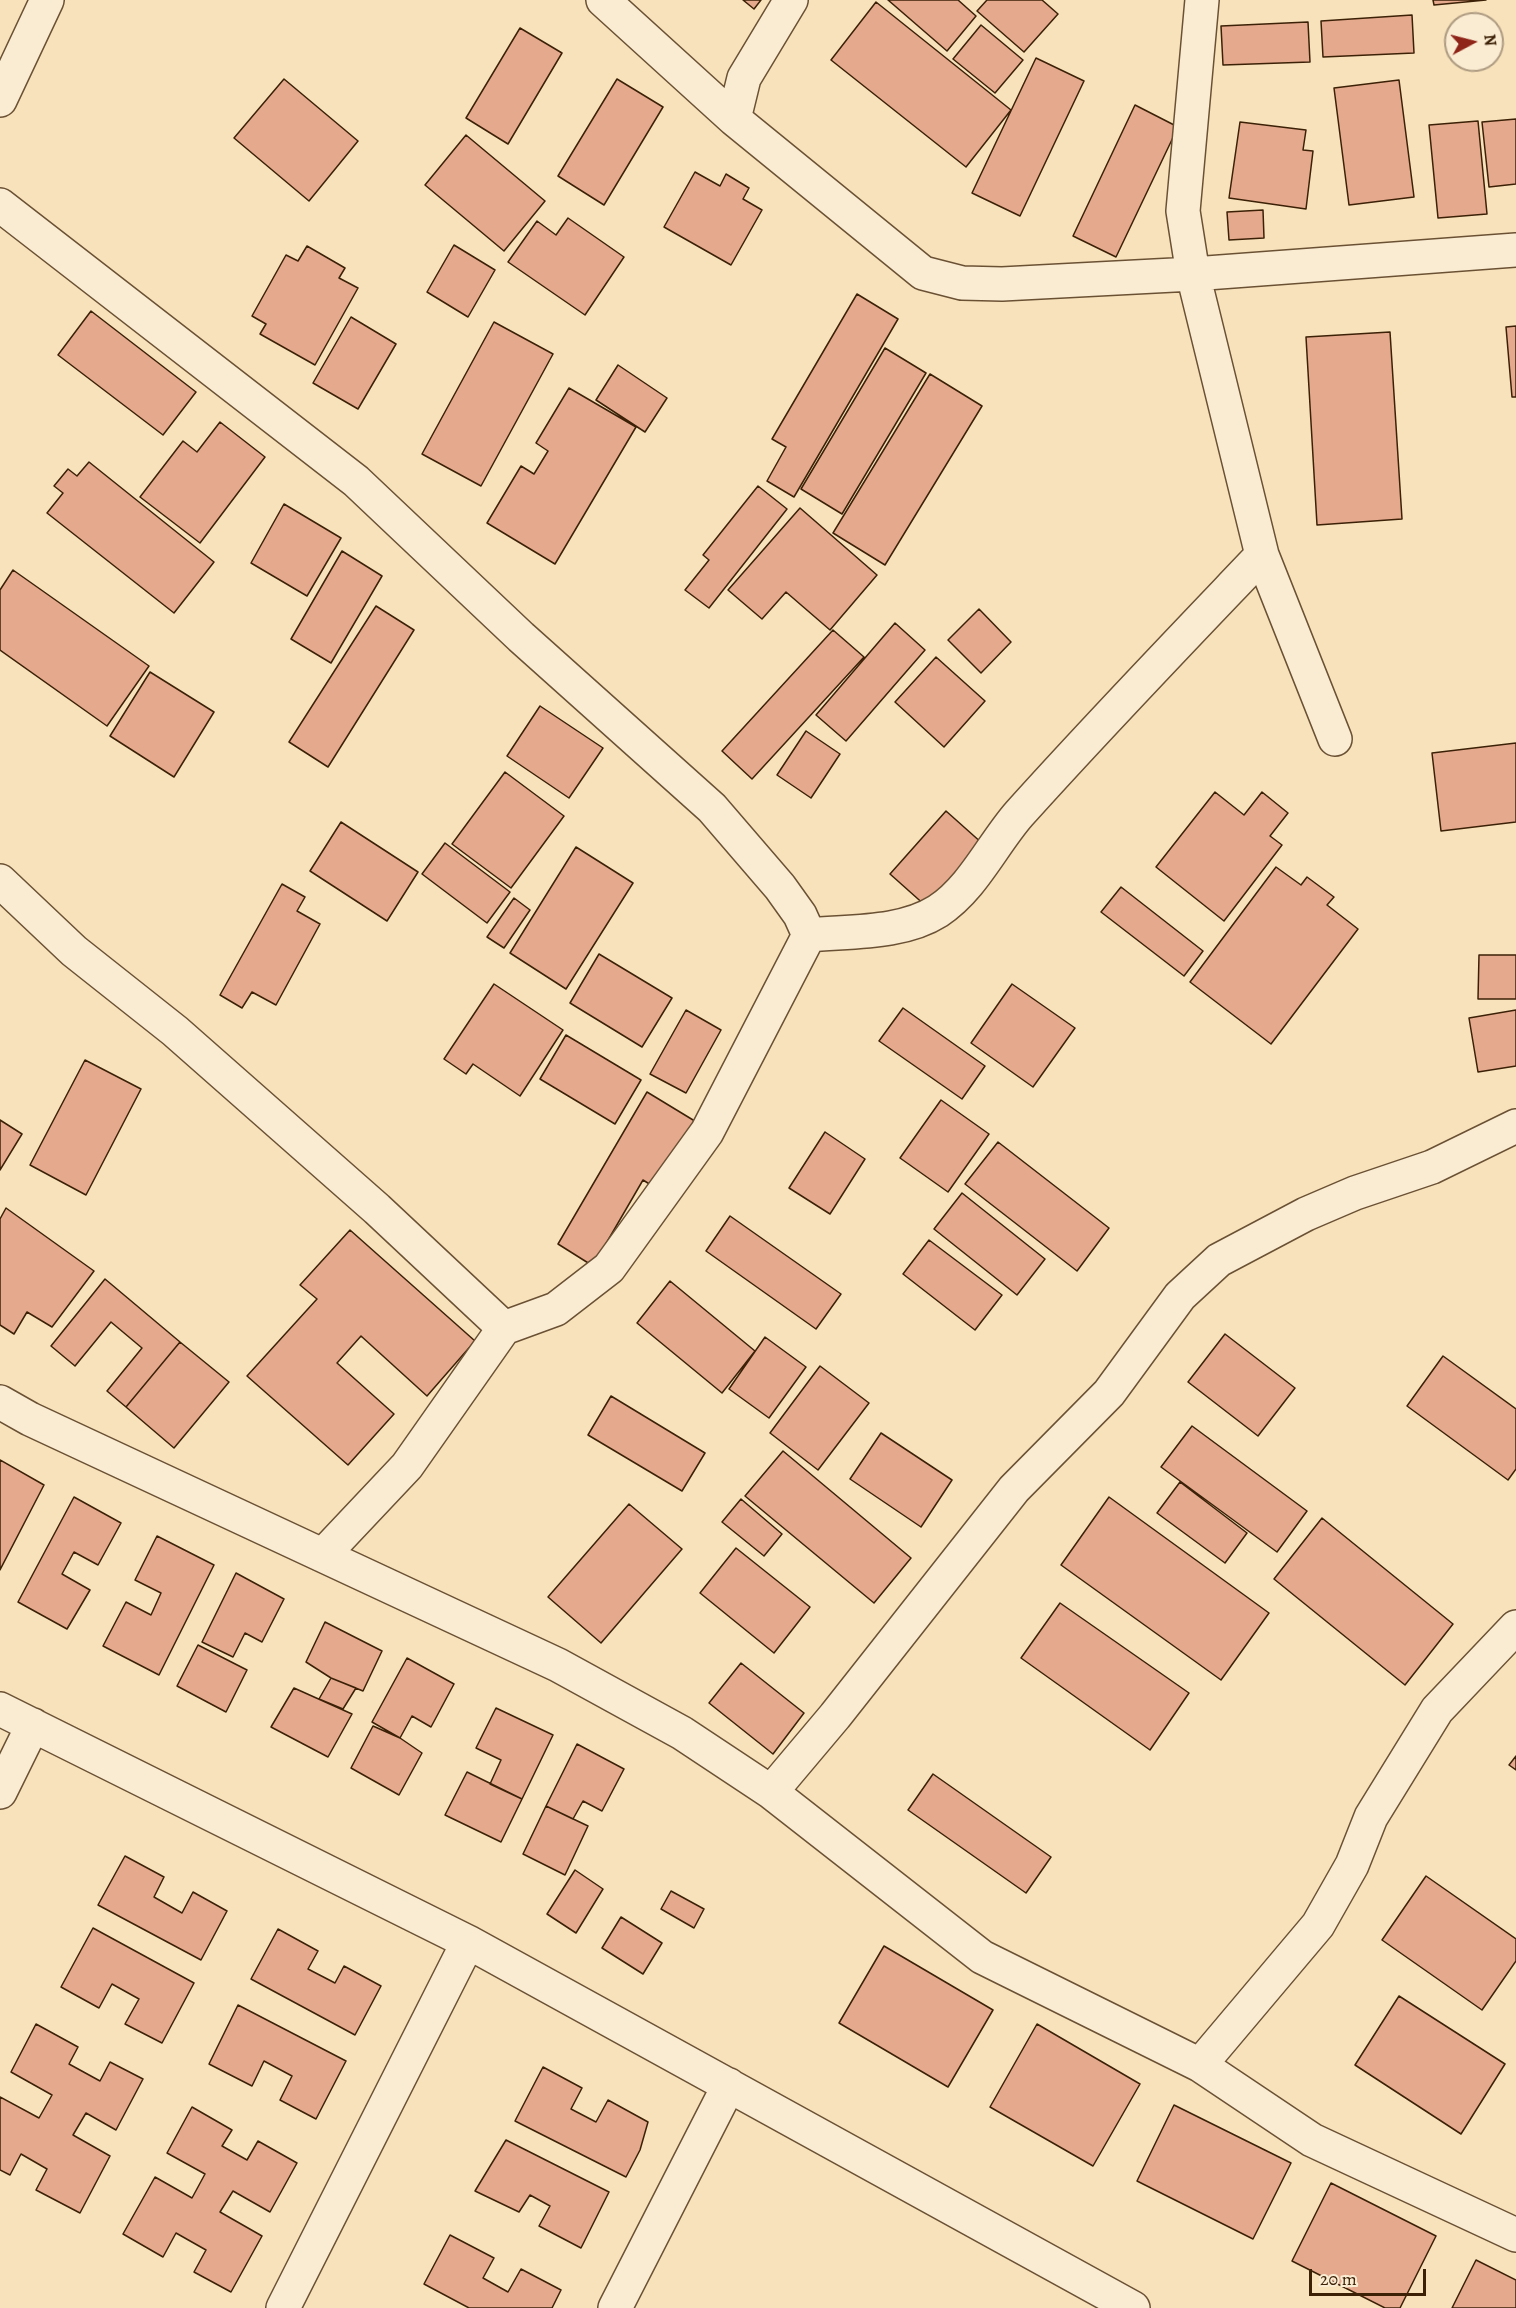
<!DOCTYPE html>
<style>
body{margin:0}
#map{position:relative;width:1516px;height:2308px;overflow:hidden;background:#f7e2bb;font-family:Alegreya,serif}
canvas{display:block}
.north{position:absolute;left:1444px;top:12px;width:60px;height:60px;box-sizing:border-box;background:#faecd3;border:2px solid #ae9b81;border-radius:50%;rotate:83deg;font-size:16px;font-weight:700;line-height:24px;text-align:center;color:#3c2107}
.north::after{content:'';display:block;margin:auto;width:21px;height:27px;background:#8f2418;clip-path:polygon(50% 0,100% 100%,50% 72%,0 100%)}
.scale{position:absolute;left:1309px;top:2269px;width:117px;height:27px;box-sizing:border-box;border:3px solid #3c2107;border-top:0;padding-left:8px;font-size:18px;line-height:21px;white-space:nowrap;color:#3c2107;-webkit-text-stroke:4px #faecd3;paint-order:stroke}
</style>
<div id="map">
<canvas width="1516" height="2308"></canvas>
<div class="north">N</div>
<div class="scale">20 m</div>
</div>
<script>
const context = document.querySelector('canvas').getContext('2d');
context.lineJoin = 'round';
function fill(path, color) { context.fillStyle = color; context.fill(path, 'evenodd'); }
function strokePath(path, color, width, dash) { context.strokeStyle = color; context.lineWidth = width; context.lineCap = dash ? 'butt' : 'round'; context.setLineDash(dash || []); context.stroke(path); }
const building = new Path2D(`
 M743,0h18l-7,9z
 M888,0h70l18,16 -29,35z
 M987,0h55l16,14 -34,38 -47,-41z
 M1433,0h53l-52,5z
 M876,2l135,108 -45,57 -135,-107z
 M1412,15l2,38 -91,4 -2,-36z
 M1308,22l2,40 -87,3 -2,-39z
 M981,25l42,35 -28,33 -42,-34z
 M520,28l42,25 -54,91 -42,-26z
 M1036,58l48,23 -64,135 -48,-23z
 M284,79l74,62 -49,60 -75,-63z
 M617,79l46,28 -59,98 -46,-29z
 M1399,80l15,117 -65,8 -15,-117z
 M1135,105l43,22 -62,130 -43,-21z
 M1516,119v65l-27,3 -7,-65z
 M1478,121l9,93 -49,4 -9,-93z
 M1240,122l66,8 -3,20 10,1 -7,58 -77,-11z
 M466,135l79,66 -41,50 -79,-66z
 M695,172l25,14 6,-12 23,14 -6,11 19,11 -31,55 -67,-38z
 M1263,210l1,28 -35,2 -2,-28z
 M568,218l56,39 -39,58 -77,-53 29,-41 19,14z
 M454,245l41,25 -27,47 -41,-25z
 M307,246l38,22 -6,10 19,10 -43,77 -55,-31 6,-10 -14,-8 34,-61 12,6z
 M857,294l41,25 -104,178 -27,-16 19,-34 -14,-8z
 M91,311l105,81 -33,43 -105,-80z
 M351,317l45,27 -38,65 -45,-26z
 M494,322l59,32 -72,132 -59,-32z
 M1516,326v71h-4l-6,-70z
 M1390,332l12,187 -85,6 -11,-188z
 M885,348l41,25 -84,141 -41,-25z
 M618,365l49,33 -22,34 -49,-32z
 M930,374l52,32 -97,159 -52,-32z
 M569,388l67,39 -81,137 -68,-41 34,-57 13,8 14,-23 -12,-8z
 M220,422l45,35 -65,86 -60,-46 43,-56 14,11z
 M89,462l125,100 -40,51 -127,-100 16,-20 -9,-7 14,-17 9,7z
 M758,486l29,23 -78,99 -24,-18 24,-30 -6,-5z
 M284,504l57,34 -34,58 -56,-33z
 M800,508l77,67 -47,55 -44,-38 -24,27 -34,-29z
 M342,551l40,25 -51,87 -40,-24z
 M13,570l136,96 -42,60 -107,-76v-60z
 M376,606l38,24 -86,137 -39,-25z
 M979,609l32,33 -30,31 -33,-33z
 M895,623l30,27 -79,91 -30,-26z
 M833,630l31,27 -112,122 -30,-28z
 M936,657l49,44 -41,46 -49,-45z
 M150,672l64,40 -40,65 -64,-41z
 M540,706l63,42 -34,50 -62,-42z
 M806,731l34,23 -29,44 -34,-23z
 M1516,743v79l-75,9 -9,-78z
 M505,772l59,44 -53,72 -59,-44z
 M1215,792l29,23 18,-23 26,21 -18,23 12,9 -58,76 -68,-54z
 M946,811l37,33 -56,63 -37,-33z
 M341,822l77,50 -31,49 -77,-50z
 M445,843l65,49 -23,31 -65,-49z
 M576,847l57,36 -67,106 -56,-36z
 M1276,867l25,18 6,-8 27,20 -7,8 31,24 -87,115 -81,-62z
 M282,884l23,13 -8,14 23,13 -44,81 -24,-13 -10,16 -22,-13z
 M1121,887l82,64 -19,25 -83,-64z
 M514,898l16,12 -26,38 -17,-11z
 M599,954l73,44 -30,49 -72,-44z
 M1479,955h37v44h-38z
 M494,984l69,46 -43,66 -47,-32 -7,10 -22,-15z
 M1012,984l63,44 -42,59 -62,-44z
 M903,1008l82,58 -23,33 -83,-58z
 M686,1010l35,20 -35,63 -36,-19z
 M1516,1010v56l-38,6 -9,-54z
 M566,1035l75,45 -26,44 -75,-45z
 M85,1060l56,29 -55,106 -56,-30z
 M647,1092l51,31 -39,67 -16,-10 -50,86 -35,-22z
 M941,1100l48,34 -41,58 -48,-34z
 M0,1120l22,14 -22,36z
 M825,1132l40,27 -35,55 -41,-26z
 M998,1142l111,86 -32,43 -112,-87z
 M962,1193l83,66 -28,36 -83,-66z
 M6,1208l88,63 -42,56 -25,-15 -13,22 -14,-9v-106z
 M730,1216l111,78 -25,35 -110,-78z
 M350,1230l125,111 -48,55 -66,-60 -24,27 57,51 -46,51 -101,-89 70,-77 -17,-14z
 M929,1240l73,55 -27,35 -72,-56z
 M105,1279l75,63 -54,65 -19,-16 35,-43 -31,-26 -36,44 -24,-20z
 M670,1281l85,70 -33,42 -85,-70z
 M1225,1334l70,54 -37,48 -70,-54z
 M765,1337l41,30 -37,51 -40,-29z
 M180,1342l49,40 -55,66 -48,-41z
 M1443,1356l73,53v60l-8,11 -101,-74z
 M820,1366l49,37 -51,67 -48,-37z
 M611,1396l94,57 -23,38 -94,-56z
 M1192,1426l115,85 -30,41 -116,-85z
 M881,1433l71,47 -31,47 -71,-48z
 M783,1451l128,107 -37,45 -129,-107z
 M0,1460l44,25 -44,85z
 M1180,1482l67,51 -22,30 -68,-50z
 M74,1497l47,26 -23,42 -24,-13 -12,22 28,16 -23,39 -49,-27z
 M1109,1497l160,116 -48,67 -160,-115z
 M741,1499l41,35 -18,22 -42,-34z
 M629,1504l53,45 -81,94 -53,-46z
 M1322,1518l131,106 -48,61 -131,-106z
 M157,1536l57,29 -55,110 -56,-29 23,-44 25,13 10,-22 -26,-13z
 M736,1548l74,59 -36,46 -74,-60z
 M236,1573l48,26 -22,43 -17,-9 -12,24 -31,-15z
 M1060,1603l129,90 -39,57 -129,-92z
 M325,1622l57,29 -19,40 -32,-13 -25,-16z
 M198,1645l49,25 -21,42 -49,-26z
 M407,1658l47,26 -23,43 -19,-11 -12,22 -28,-16z
 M741,1663l63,50 -31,41 -64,-51z
 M331,1678l25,10 -13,21 -24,-10z
 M294,1688l58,26 -24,43 -57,-30z
 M496,1708l57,27 -31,64 -32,-15 11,-24 -25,-12z
 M373,1726l27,12 22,15 -23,42 -48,-27z
 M577,1744l47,25 -22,42 -19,-10 -10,18 -27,-13z
 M1516,1756v14l-7,-5z
 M467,1772l55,27 -21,43 -56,-27z
 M933,1774l118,83 -25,36 -118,-83z
 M546,1806l42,20 -23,49 -42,-21z
 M125,1856l39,21 -10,20 28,16 11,-21 34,19 -26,49 -103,-55z
 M575,1870l28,19 -27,44 -29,-19z
 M1426,1876l90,63v22l-34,49 -100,-70z
 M671,1891l33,18 -10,19 -33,-19z
 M621,1917l41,26 -19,31 -41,-26z
 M93,1928l101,55 -32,60 -37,-19 14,-25 -27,-15 -13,24 -38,-21z
 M278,1929l40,22 -10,18 27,14 9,-17 37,20 -26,49 -104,-56z
 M884,1946l109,64 -45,77 -109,-64z
 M1399,1996l106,68 -44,70 -106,-69z
 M238,2005l108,56 -30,58 -36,-19 12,-24 -28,-15 -12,25 -43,-22z
 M36,2024l42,23 -9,17 31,17 10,-19 33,17 -27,51 -30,-17 -13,22 37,21 -30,57 -44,-23 11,-21 -26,-15 -11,21 -10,-5v-73l39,21 13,-23 -41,-23z
 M1037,2024l103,60 -47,82 -103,-59z
 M543,2067l39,21 -11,21 25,13 12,-22 40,22 -8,28 -14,27 -111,-56z
 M1174,2105l117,58 -38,76 -116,-58z
 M192,2107l40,23 -10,16 25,14 11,-19 39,22 -27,49 -37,-21 -13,21 42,24 -31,56 -37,-20 12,-22 -30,-17 -13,24 -40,-23 32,-57 37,21 13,-24 -38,-21z
 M506,2140l103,52 -28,56 -42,-22 11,-20 -20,-11 -11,17 -44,-21z
 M1331,2183l105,53 -36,72h-15l-93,-47z
 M450,2235l44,23 -11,20 25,14 13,-23 40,21 -9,18h-83l-45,-24z
 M1476,2260l40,20v28h-64z`);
const minor = new Path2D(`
 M603,0l131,119
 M791,0l-47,78 -10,41 189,154 39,10 40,1 191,-10 323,-24
 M1202,0l-19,211 10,63 69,281 73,184
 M0,100l47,-100
 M0,205l356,276 165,156 191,171 68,79 20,28 9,20 -102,197 -98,136 -53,41 -52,19 -97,138 -83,88
 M0,881l74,70 101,80 202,178 127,119
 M809,935c41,-4 93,-1 129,-24 35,-23 54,-66 81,-97 79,-88 161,-173 243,-259
 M0,1402l30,17 528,246 124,68 89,59 211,165 218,108 112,75 204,95
 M0,1709l468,233 665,366
 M0,1792l33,-67
 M771,1792l64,-76 179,-227 95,-96 71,-97 39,-36 87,-46 49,-21 77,-26 84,-41
 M1200,2065l118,-140 34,-60 19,-48 66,-107 79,-83
 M283,2308l185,-366
 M615,2308l114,-223`);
fill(building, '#e5a98e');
strokePath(building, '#3c2107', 1.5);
strokePath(minor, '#6b5134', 36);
strokePath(minor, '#faecd3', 33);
</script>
